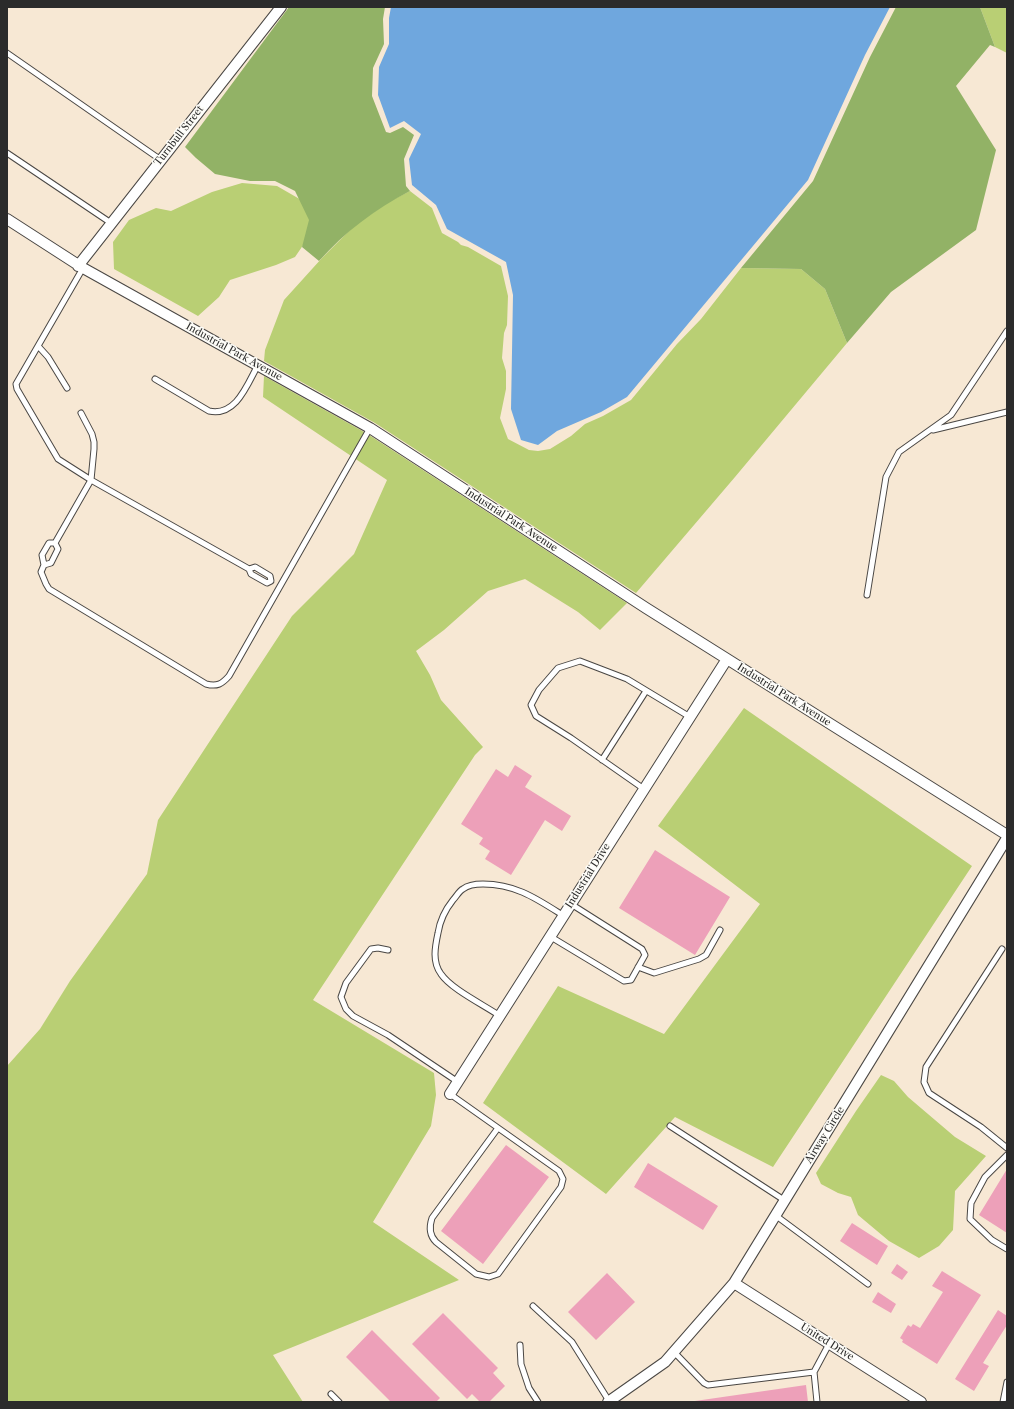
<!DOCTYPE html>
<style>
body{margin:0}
#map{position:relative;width:1014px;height:1409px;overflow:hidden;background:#f7e8d4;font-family:"Libre Caslon Text",serif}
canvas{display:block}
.frame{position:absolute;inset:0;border:8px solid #2b2b2b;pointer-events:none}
</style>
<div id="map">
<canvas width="1014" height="1409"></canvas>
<div class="frame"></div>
</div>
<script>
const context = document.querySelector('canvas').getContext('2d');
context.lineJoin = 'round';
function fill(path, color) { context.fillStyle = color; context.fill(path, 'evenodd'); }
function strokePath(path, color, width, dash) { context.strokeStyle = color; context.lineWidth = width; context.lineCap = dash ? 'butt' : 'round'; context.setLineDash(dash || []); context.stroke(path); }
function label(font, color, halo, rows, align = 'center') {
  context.font = font + ' "Libre Caslon Text",serif'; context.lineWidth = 3; context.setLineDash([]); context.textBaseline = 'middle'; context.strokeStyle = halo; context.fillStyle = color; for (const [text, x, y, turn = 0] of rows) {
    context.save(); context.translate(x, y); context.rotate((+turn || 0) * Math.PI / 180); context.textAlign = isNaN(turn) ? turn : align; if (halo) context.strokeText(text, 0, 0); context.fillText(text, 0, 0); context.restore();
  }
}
const green = new Path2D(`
 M980,7h27v46l-12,-6z
 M242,183l35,3 26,15 7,14 -2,23 -13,19 -19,8 -46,15 -11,17 -21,19 -84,-47 -1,-27 16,-22 27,-12 15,3 41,-19z
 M410,191l22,17 10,25 16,9 3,3 7,2 33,19 7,30 -1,29 -3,8 -2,25 4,13v18l-6,29 8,21 21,11 9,1 12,-2 21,-13 14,-12 18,-8 28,-16 46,-56 24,-25 40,-51 60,1 24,20 22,54 -112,134 -99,116 -261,-170 -111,-62 1,-11 19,-50 38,-42 33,-33 33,-23z
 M264,376l102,57 261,170 -27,27 -22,-18 -53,-33 -37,12 -44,39 -28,21 14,24 11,25 42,47 -8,8 -162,245 121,73 2,22 -5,31 -58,96 86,58 -186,75 30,47h-296v-336l33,-37 30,-48 77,-107 11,-54 134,-204 62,-62 33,-74 -124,-83z
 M744,708l228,158 -199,301 -98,-50 -69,77 -123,-91 75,-117 106,48 96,-130 -102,-78z
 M881,1075l13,6 14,16 47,40 31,19 -31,35 -2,39 -14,16 -20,12 -30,-17 -31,-26 -7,-18 -13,-4 -17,-9 -5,-11 40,-62z`);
const forest = new Path2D(`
 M289,7h96l-2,12 1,25 -11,24 -1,28 14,36 4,1 13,-6 11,8 -10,24 2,27 4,5c-35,18 -65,41 -91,70l-17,-14 7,-27 -14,-29 -20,-10h-25l-35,-7 -19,-16 -11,-11z
 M896,7h84l15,40 -5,-2 -34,41 40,64 -20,80 -85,62 -44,51 -22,-54 -24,-20 -60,-1 72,-87 57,-124z`);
const water = new Path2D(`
 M391,7h499l-25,48 -57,125 -181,217 -26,15 -44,19 -19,14 -17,-5 -10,-31 2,-114 -7,-33 -59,-33 -11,-24 -24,-20 -3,-26 12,-25 -17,-13 -14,7 -12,-33 1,-28 10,-23v-26z`);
const building = new Path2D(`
 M515,765l17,11 -7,11 46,29 -9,15 -17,-11 -34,55 -26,-16 5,-8 -11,-7 4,-6 -22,-14 35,-55 12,8z
 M655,850l75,47 -35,58 -76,-47z
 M506,1145l43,32 -66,87 -42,-33z
 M648,1163l70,43 -15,24 -69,-43z
 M1007,1169v64l-28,-18z
 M852,1223l36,23 -11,19 -37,-24z
 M897,1264l11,8 -6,8 -11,-7z
 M942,1271l39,24 -44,69 -35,-22 1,-2 -3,-2 8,-13 3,2 2,-3 7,4 23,-36 -11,-6z
 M607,1273l28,29 -39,38 -28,-28z
 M878,1292l18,12 -5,9 -19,-11z
 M998,1310l9,6v9l-24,38 6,3 -15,25 -19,-12z
 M443,1313l55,55 -5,5 12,13 -16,16h-9l-8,-8 -5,5 -55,-55z
 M372,1330l68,68 -4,4h-45l-45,-45z
 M806,1385l2,17h-113v-1z`);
const lane = new Path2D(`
 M7,53l154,107
 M7,153l104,70
 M83,268l-67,116 1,5 41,70 33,21 158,89 2,5 16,9 4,-2 -1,-5 -15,-9 -6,2
 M38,346l10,11 19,31
 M155,379l54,32c27,6 38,-26 49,-46
 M933,430l74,-18
 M55,543l36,-63 3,-31v-7l-2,-8 -11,-21
 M44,565l-2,-10 7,-12h6l3,6 -7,14 -7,2 -3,7 5,12 3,5 157,95c11,3 16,0 23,-8l141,-248
 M867,595l19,-118 13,-25 52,-37 56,-84
 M602,760l44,-69
 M644,789l-73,-51 -35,-22 -5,-11 8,-15 19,-22 22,-7 47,18 63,38
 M551,937l73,44 7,-1 14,-25 -3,-6 -71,-45
 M1002,949l-76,118 -2,15 5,11 52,34 26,21
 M388,950l-10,-2 -7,1 -25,34 -5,14 5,12 7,7 35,19 70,47
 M638,967l16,6 45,-14 7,-4 14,-25
 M500,1016c-16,-11 -49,-27 -59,-42 -9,-12 -6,-27 -3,-41 2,-13 7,-23 15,-33 3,-3 6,-9 10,-11 5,-4 14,-5 20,-5 33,0 54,15 81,32
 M450,1094l109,77 4,8 -2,8 -63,87 -9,3 -13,-3 -40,-32c-7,-7 -7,-15 -4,-24l66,-90
 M670,1126l114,74
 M1007,1155l-22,22 -14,26 -1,16 22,21 15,9
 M775,1215l93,69
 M533,1306l39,36 37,59
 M520,1345l1,19 8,24 9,14
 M674,1352l30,31 4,2 106,-13 15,-28
 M814,1372l3,30
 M331,1394l8,8
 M1003,1402l4,-20`);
const street = new Path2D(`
 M7,219l76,49 287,160 276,180 361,227
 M78,266l203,-259
 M450,1094l277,-435
 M734,1283l187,119
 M608,1402l57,-40 69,-79 273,-445`);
const streetNames = [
 ["Turnbull Street",179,136,-52],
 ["Industrial Park Avenue",234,352,29],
 ["Industrial Park Avenue",511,520,33],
 ["Industrial Park Avenue",784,695,32],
 ["Industrial Drive",588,876,-58],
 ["Airway Circle",825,1135,-58],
 ["United Drive",827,1342,32]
];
fill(green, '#b9cf74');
fill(forest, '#92b266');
fill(water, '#6fa7de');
fill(building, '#eda0b9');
strokePath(lane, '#4a4744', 7);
strokePath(street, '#4a4744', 12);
strokePath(lane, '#fff', 5);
strokePath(street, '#fff', 10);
label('10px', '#2b2b2b', '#fdfcf7', streetNames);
</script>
